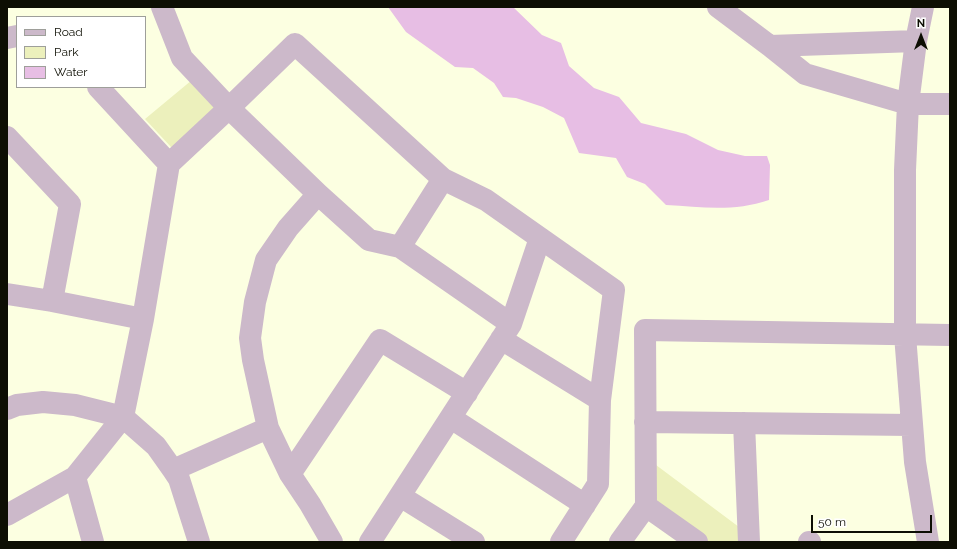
<!DOCTYPE html>
<style>
body{margin:0}
#map{position:relative;width:957px;height:549px;overflow:hidden;background:#fcffe1;font-family:Raleway,sans-serif}
canvas{display:block}
.frame{position:absolute;inset:0;border:8px solid #0d0e03;pointer-events:none}
.legend{position:absolute;left:16px;top:16px;width:130px;height:72px;box-sizing:border-box;background:#fff;border:1px solid #9e9f9a;margin:0;padding:5px 7px;list-style:none;font-size:12px;color:#0d0e03}
.legend li{display:flex;align-items:center;gap:8px;height:20px}
.legend b{width:20px;border:1px solid #9e9f9a}
.north{position:absolute;left:901px;top:16px;width:40px;height:40px;-webkit-text-stroke:3px #fff;paint-order:stroke;rotate:0deg;font-size:11px;font-weight:700;line-height:16px;text-align:center;color:#0d0e03}
.north::after{content:'';display:block;margin:auto;width:14px;height:18px;background:#0d0e03;clip-path:polygon(50% 0,100% 100%,50% 72%,0 100%)}
.scale{position:absolute;left:811px;top:515px;width:121px;height:18px;box-sizing:border-box;border:2px solid #0d0e03;border-top:0;padding-left:5px;font-size:12px;line-height:14px;white-space:nowrap;color:#0d0e03;-webkit-text-stroke:3px #fff;paint-order:stroke}
</style>
<div id="map">
<canvas width="957" height="549"></canvas>
<div class="frame"></div>
<ul class="legend">
<li><b style="height:5px;background:#ccb9ca"></b>Road</li>
<li><b style="height:11px;background:#ecf0bc"></b>Park</li>
<li><b style="height:11px;background:#e7bee4"></b>Water</li>
</ul>
<div class="north">N</div>
<div class="scale">50 m</div>
</div>
<script>
const context = document.querySelector('canvas').getContext('2d');
context.lineJoin = 'round';
function fill(path, color) { context.fillStyle = color; context.fill(path, 'evenodd'); }
function strokePath(path, color, width, dash) { context.strokeStyle = color; context.lineWidth = width; context.lineCap = dash ? 'butt' : 'round'; context.setLineDash(dash || []); context.stroke(path); }
const green = new Path2D(`
 M192,80l25,25 -41,42h-5l-26,-28z
 M656,465l87,65 1,12h-35l-55,-38z`);
const water = new Path2D(`
 M388,7h125l29,28 19,8 8,23 25,22 25,9 22,26 45,11 32,16 27,6h22l3,9 -1,35c-35,12 -67,7 -103,5l-21,-21 -18,-7 -11,-19 -37,-5 -15,-35 -21,-11 -27,-9 -13,-1 -9,-14 -21,-15 -18,-1 -49,-35z`);
const minor = new Path2D(`
 M162,7l20,51 47,50 89,86 51,46 31,7 111,77 -141,218
 M718,7l52,39 146,-5
 M923,7l-7,34 -8,63 -3,66v165l10,127 13,80
 M7,38l10,-2
 M770,46l35,28 103,30h42
 M98,87l71,77
 M7,137l63,67 -18,97
 M318,194l-30,34 -22,32 -11,42 -5,36 3,22 15,68 22,46 20,30 22,38
 M400,247l43,-68
 M7,294l45,7 91,18
 M511,324l29,-86
 M501,339l99,61 -2,84 -37,58
 M7,409l10,-4 26,-3 32,3 48,12 33,29 17,24 6,9 20,63
 M451,418l134,87
 M645,422l267,3
 M744,423l5,119
 M173,470l95,-42
 M290,474l90,-134 87,53
 M75,477l18,65
 M400,496l74,46
 M646,506l51,36
 M7,515l68,-38 48,-60 20,-98 26,-155 60,-56 66,-64 148,135 43,21 128,90 -14,110
 M620,542l26,-36 -1,-176 305,5
 M809,542h1`);
fill(green, '#ecf0bc');
fill(water, '#e7bee4');
strokePath(minor, '#ccb9ca', 22);
</script>
